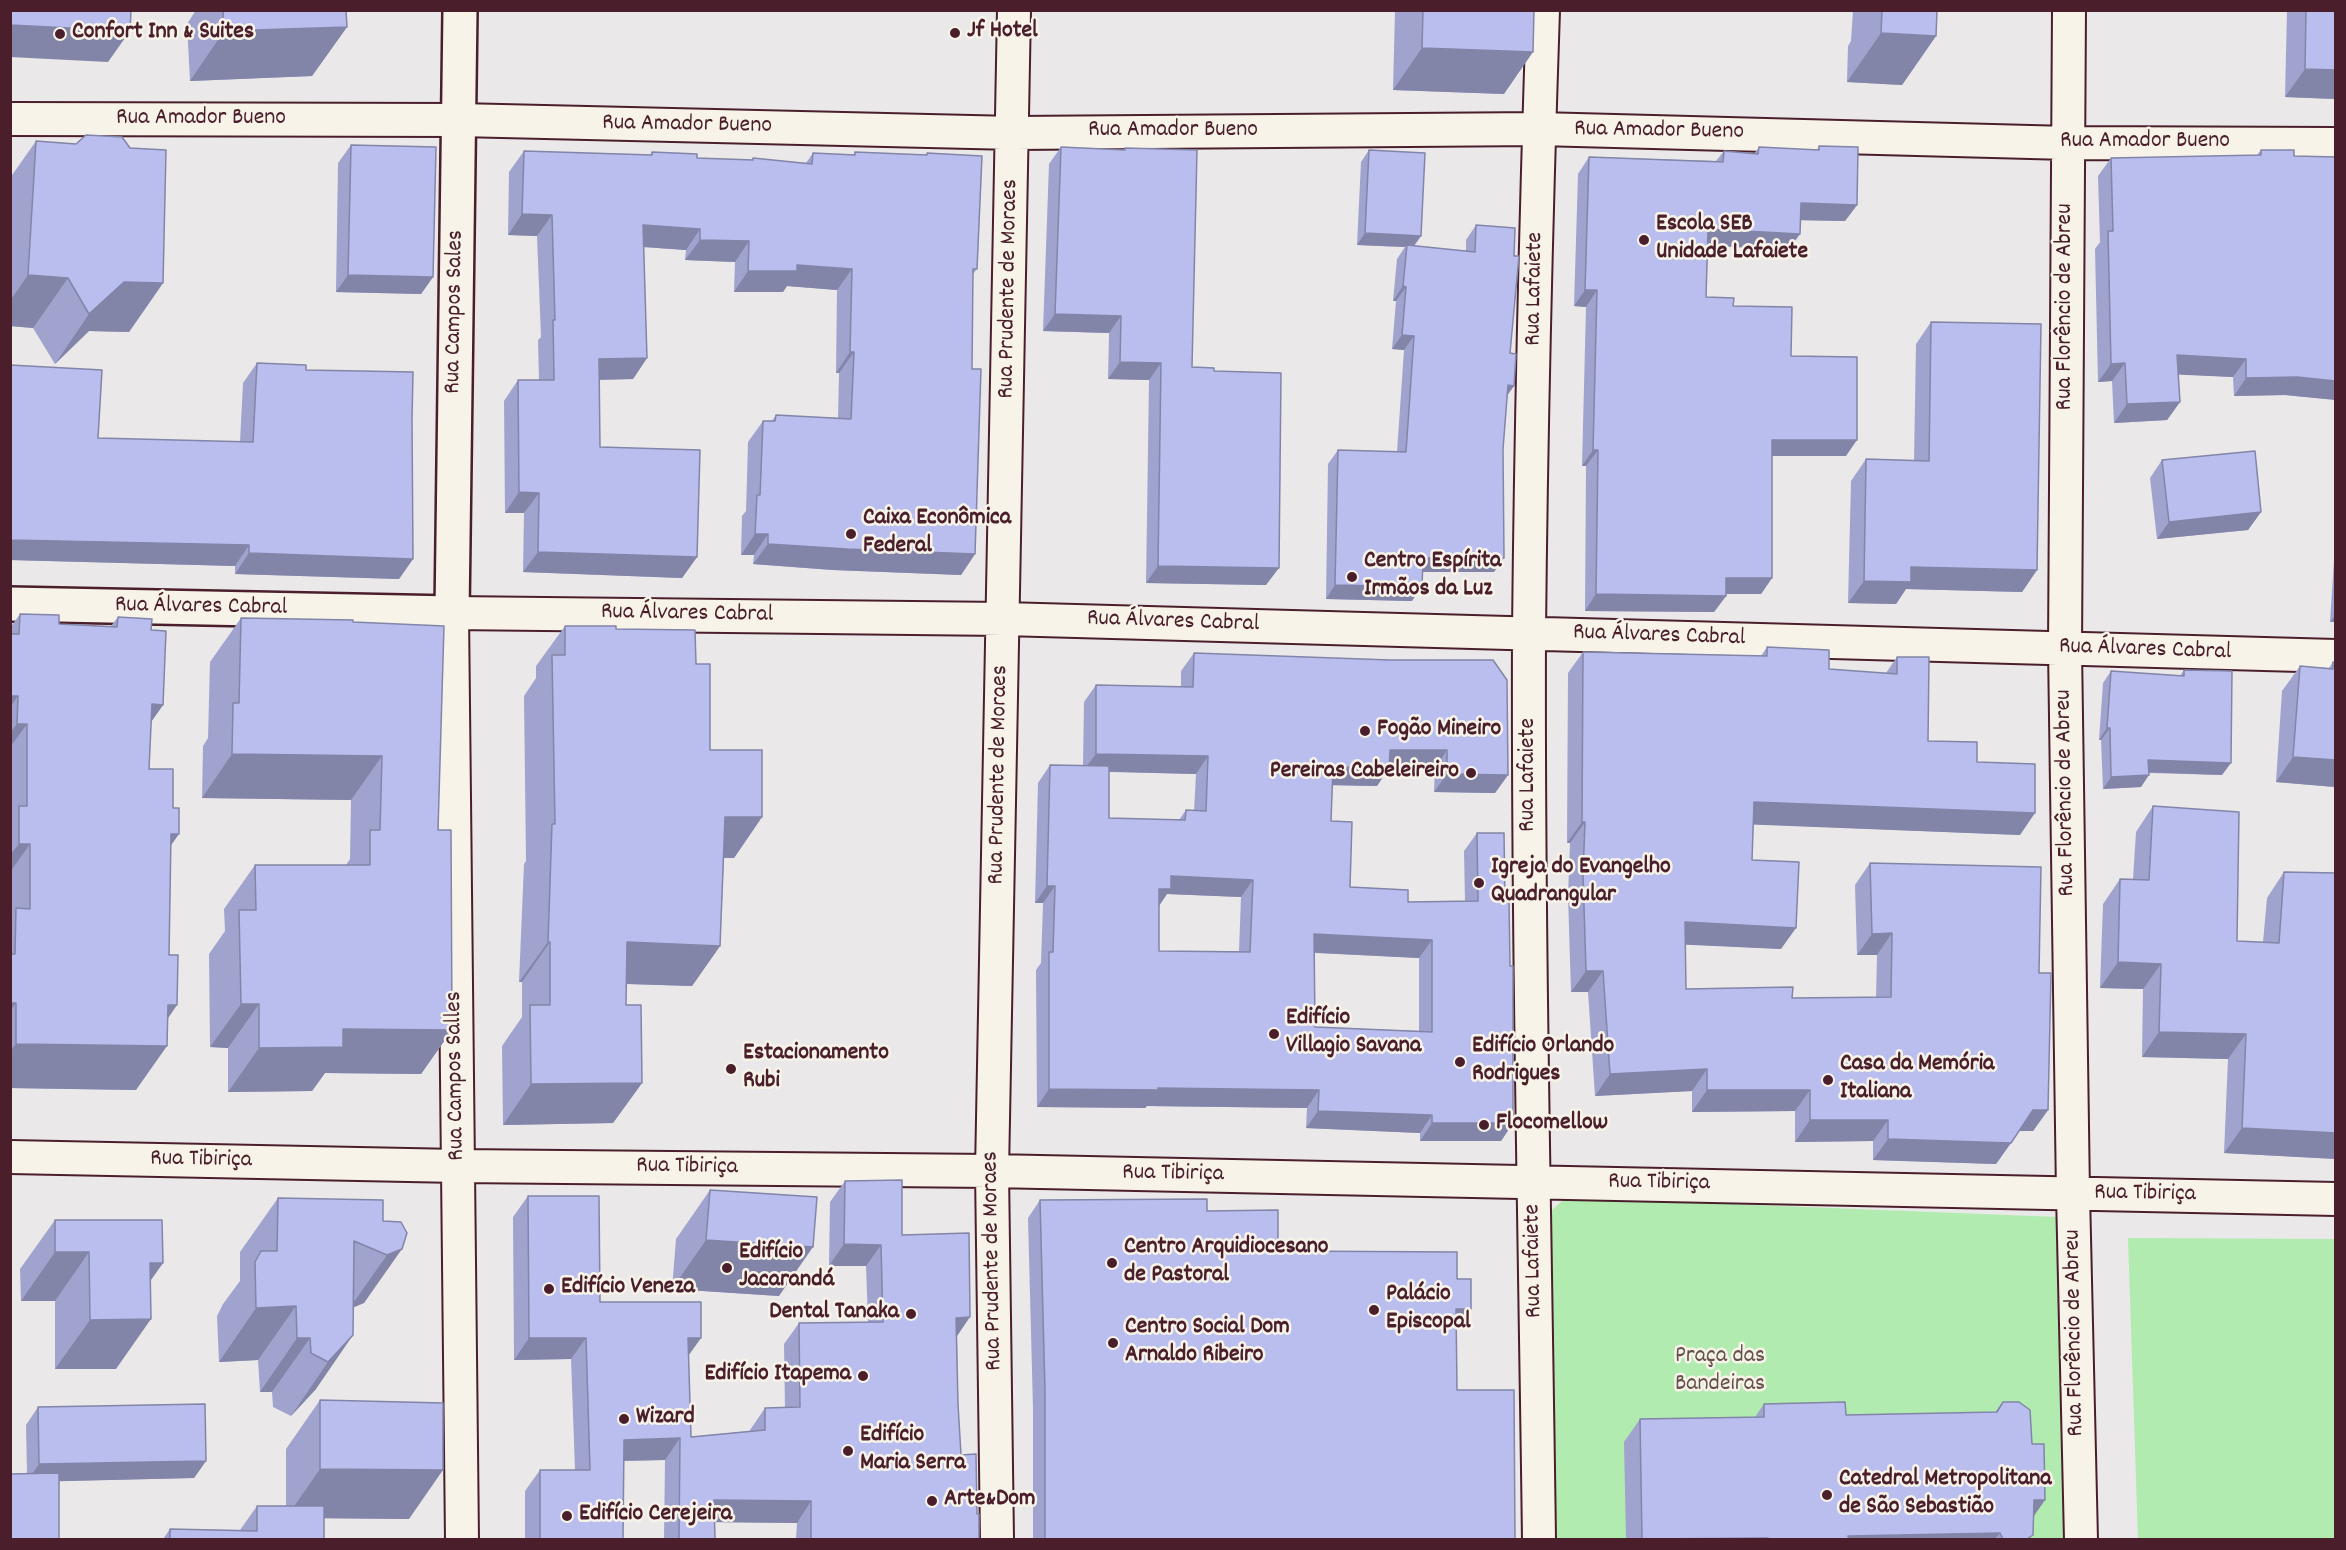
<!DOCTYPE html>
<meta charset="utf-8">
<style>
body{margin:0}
#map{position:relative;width:2346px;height:1550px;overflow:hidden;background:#ebe8e9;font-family:Dekko,sans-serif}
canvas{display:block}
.frame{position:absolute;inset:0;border:12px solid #4a1f2b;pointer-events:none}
</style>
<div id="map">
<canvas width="2346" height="1550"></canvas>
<div class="frame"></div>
</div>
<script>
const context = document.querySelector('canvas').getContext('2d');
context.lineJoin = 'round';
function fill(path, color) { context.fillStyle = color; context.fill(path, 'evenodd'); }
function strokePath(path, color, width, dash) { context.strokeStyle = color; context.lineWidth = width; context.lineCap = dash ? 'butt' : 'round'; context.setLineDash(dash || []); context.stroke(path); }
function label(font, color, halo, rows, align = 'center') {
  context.font = font + ' Dekko,sans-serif'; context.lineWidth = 5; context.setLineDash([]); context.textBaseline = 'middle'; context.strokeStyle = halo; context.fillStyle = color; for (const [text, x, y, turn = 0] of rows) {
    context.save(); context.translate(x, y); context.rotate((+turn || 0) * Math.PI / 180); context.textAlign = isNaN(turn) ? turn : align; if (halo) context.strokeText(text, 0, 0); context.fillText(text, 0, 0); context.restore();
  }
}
const green = new Path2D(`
 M1578,1198l481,19 8,322h-511l-6,-312 1,-16 12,-11z
 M2128,1238l207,1v300h-197z`);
const street = new Path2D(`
 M2069,10l-4,639 8,545 8,346
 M10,119l449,1 555,13 525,-4 529,14 268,1
 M10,1157l448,9 534,5 1344,28
 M462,1540l-10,-927 552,6 1332,37
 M997,1540l-5,-369 22,-1161
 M1539,1540c-4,-303 -11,-605 -10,-907 2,-208 7,-415 14,-623`);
const secondary = new Path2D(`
 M10,604l442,9 8,-603`);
const wall = new Path2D(`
 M196,10h150l1,17 -35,49 -122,5 -3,-57z
 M1395,10h139l-30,84 -111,-4z
 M1853,10h84l-1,26 -34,49 -55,-3 1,-36 3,-5z
 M2287,10h49v89l-51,-2z
 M36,141l127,142 -34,49 -40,-1 -34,33 -22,-36 -23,-2v-148z
 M351,145l82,132 -12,17 -85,-2 2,-129z
 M1819,146l38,59 -12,16 -45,-1v14l-12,16 -80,-5 -2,52 27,9 58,50 55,100h-74v122l-11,16h-35v2l-12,16 -129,-1 1,-145h-4l4,-159 -12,-1 4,-132 11,-17 127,4 8,-10 30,3 5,-7 58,3z
 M1061,147l62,3 2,-2 67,219 22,4 52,214 -120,-2 3,-203 -41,-1 1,-46 -66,-2 6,-167z
 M1369,150l52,86 -7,10 52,5v-11l10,-15 34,128 -16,219h-72l-10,29 -86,-2 2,-135 10,-14 59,2 7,-102 -12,-1 4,-48h-3l4,-42 8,-12 -48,-2 4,-83z
 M2261,150l33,6 42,1v243l-51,-5 -51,1 -1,-19 -55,-3 2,28 -13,18 -53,3 -2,-42 -14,1 -3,-133 5,-7 -2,-66 13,-18 146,-3z
 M524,151l126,4 2,-3 45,6 54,2 2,-2 53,5 7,-10 40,2 2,-3 71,3 1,-2 50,116 -4,5 -1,95 3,185 -14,21 -128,-5 -80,-6 1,-9h-13l1,-39 4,-5 2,-69 15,-21h9l4,-6 62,3 1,-45h-3l1,-83 -50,-4 -4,6h-49l1,-30 -50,-2 1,-10 -42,-3 3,111 -14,21 -34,1 1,67 97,110 -15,21 -159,-6 1,-59h-19l-1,-112 14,-21h21l-1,-40 3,-3 -4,-101 -29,-1 1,-63z
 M1931,322l106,248 -15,22 -116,-3 -10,15 -48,-1 3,-122 15,-22 48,2 2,-117z
 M257,363l49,7 106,49 1,140 -14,20 -164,-5v-8l-225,-6v-195l88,73 142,4 3,-59z
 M2162,460l99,52 -13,18 -91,9 -7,-61z
 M2336,529v93h-6z
 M20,614l39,10 52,2 7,-9 33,13 12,75 -12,17 -2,47 22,77 -3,173 -32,71 -126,-2v-460z
 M241,618l112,4 85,208 14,200 -31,44 -96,-1 -13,18 -84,1v-44l-18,-1 -1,-93 16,-23 -1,-22 31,-44h91l4,-6 1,-59 -149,-2 1,-52 5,-8 2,-76z
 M565,626l51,3 80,35 14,86 52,67 -28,41h-10l-4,88 -28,40 -66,-2v21l16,78 -29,40 -110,2 -1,-79 20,-29v-35h-3l5,-118 2,-3 -2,-165 12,-18v-12z
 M1767,647l62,22 57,4 11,-16 31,84 49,21 43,73 -267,-11 -1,36 29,89 -96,-5 1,45 106,9h84l1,-43h-20l-2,-70 15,-22 169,110 9,137 -15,21h-14l-23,33 -123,-4v-19l-78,1v-31l-103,1v-21l-97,5 -7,-104h-17l-3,-96 2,-53h-3l1,-170 15,-21 178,4z
 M1194,653l196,7 118,115 -13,18 -61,-1 1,-24h-46l-12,18 -45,-1 -1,36 19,66 58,15h57l-1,-51 13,-18 28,68 8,222 -12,18h-81v-8l-114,-5 1,-20 -160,-2 -2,2 -108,-1 -1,-137 5,-7 2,-60h-8l3,-120 12,-18 33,1 1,-64 12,-17 85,2v-16zM1109,772l87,2 -2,37 -8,-1 -7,10 -70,-2zM1167,894l74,3 -2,54h-80v-45zM1315,953l104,5v73l-104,-4z
 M2333,662l3,1v123l-1,1 -59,-5 6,-91 18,-25 29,2z
 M2184,670l38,105 -73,-2 -8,14 -38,2 -2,-49h-2l4,-57 8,-12 69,5z
 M2153,806l84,135 26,1 4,-44 17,-26 52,287 -112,-6 4,-94 -86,-2 1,-68 -43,-1 3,-84 17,-25h13l3,-47z
 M845,1181l57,54 55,101 1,68 3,51 16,59 2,25h-183l1,-16 -82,-1v17h-51l1,-79 -41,1 -1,78h-98v-48l15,-21h35l-4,-111 -57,1 -1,-143 15,-21 72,106 101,36 -13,17 3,82 59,-6v-1l15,-22h20l-1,-64 15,-21 69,-1 -2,-56h-37l1,-64z
 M710,1190l69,106 -107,-7 4,-50z
 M278,1198l105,23 24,12 -43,70 -10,4 -38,82 -25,27 -18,-9 -1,-15h-12l-2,-32 -39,2 -2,-46 6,-12 17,-23v-29z
 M1040,1200l167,11 71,40 179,28 14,30 -13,18h-2l1,63 58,149h-482v-130l-5,-191z
 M55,1220l108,43 -13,18 -34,88h-61v-68h-34l-1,-32z
 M320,1400l89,119 -85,-1v21h-161l7,-10 70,1 17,-24h29v-57z
 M2003,1402l30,115 -4,22h-403l-2,-97 16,-23 115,-2 9,-13 82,11 149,-3z
 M38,1407l168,54 -12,17 -135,3 -32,-7 -1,-49z`);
const shadedWall = new Path2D(`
 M10,25l120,6 -22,31 -98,-5z
 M347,27l-35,49 -122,5 34,-50z
 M1881,33l55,3 -34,49 -55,-3z
 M1422,48l111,4 -29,42 -111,-4z
 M2305,69l31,1v29l-51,-2z
 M1801,203l56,2 -12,16 -55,-1z
 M522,214l30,1 -15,21 -29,-1z
 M643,225l57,4 -14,21 -57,-4z
 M1708,229l92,5 -12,16 -91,-5z
 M1365,233l56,3 -9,12 -5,-3 -2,2 -48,-2z
 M700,240l49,1 -14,21 -50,-2z
 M797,265l55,4 -15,21 -50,-4 -4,6h-49l14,-21z
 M28,275l40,3 -35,50 -23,-2v-25z
 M348,275l85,2 -12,17 -85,-2z
 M124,282l39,1 -34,49 -40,-1 -34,33 34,-50z
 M1403,286l3,1 -10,14h-3z
 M1585,290h12l-11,17 -12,-1z
 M1055,314l66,2 -12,17 -66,-2z
 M1402,335l12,1 -10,14 -12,-1z
 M850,352h4l-15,21h-3z
 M2177,355l69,4 -13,18 -69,-3z
 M647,358l-14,21 -48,1 14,-21z
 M1120,362l41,1 -12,17 -41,-1z
 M2125,363l-13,18 -14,1 13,-18z
 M2297,377l39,4v19l-51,-5 -51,1 12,-18z
 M1508,385l6,1 -10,14z
 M2180,402l-13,18 -53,3 13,-19z
 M1772,440h85l-11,16h-85z
 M1593,450h5l-12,16h-4z
 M519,492l20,1 -15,20h-19z
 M2261,512l-13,18 -91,9 12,-17z
 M755,534h13l-14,21h-13z
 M10,540l239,5 -14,21 -225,-6z
 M768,544l207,10 -14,21 -128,-5 -80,-6z
 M538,552l159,5 -15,21 -159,-6z
 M249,553l164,6 -14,20 -164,-5z
 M1423,558h81l-10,14h-81z
 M1158,566l121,2 -13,17 -120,-2z
 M1911,567l126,3 -15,22 -116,-3 -10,15 -48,-1 16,-22z
 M1726,578h46l-11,16h-47z
 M1335,585l87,2 -10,14 -86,-2z
 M1596,594l130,2 -12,16 -129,-1z
 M2336,614v8h-6z
 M10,696h8l-8,11z
 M152,704l11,1 -31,44z
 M17,724h10l-17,23v-14z
 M2107,728h3l-9,12h-2z
 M1390,750h57l-12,18h-58z
 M232,754l150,2 -31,44 -149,-2z
 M1096,754l112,2 -12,18 -113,-3z
 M2293,757l43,3v26l-1,1 -59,-5z
 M2148,760l83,3 -9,12 -82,-3z
 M1333,767l56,1 -12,18 -56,-1z
 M1447,774l61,1 -13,18 -61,-1z
 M2149,775l-8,12 -38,2 8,-12z
 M1754,802l281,11 -15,22 -281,-11z
 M725,817h37l-28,41h-37z
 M1582,822h3l-15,21h-3z
 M171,834h8l-31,44z
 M19,844h11l-20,28v-17z
 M1171,876l82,4 -12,17 -74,-3 -9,13 1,-18z
 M1047,886h8l-12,17h-8z
 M1685,922l111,6 -15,21 -111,-5z
 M1892,933l-15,22h-20l15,-21z
 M1314,934l118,6 -13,18 -117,-6z
 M548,942h2l-28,40h-3z
 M627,942l93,4 -28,40 -94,-3z
 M2118,962l43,2 -18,25 -43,-1z
 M1586,971h17l-15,21h-17z
 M10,1003h6l-6,8z
 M241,1004h18l-31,44 -18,-1z
 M168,1005h9l-28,41h18l-31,44 -126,-2v-37l6,-7z
 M343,1029l109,1 -31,44 -96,-1 -13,18 -84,1 31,-44z
 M2159,1032l87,2 -18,25 -86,-2z
 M1707,1069l-15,22 -97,5 15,-22z
 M642,1083l-29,40 -110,2 28,-41z
 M1158,1088l161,2 -12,18 -160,-2 -2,2 -108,-1 12,-18z
 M1707,1090h103l-15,21 -103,1z
 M2033,1110h15l-15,21h-15z
 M1318,1111l114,4 -12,18 -114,-5z
 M1810,1120h78l-15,21 -78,1z
 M1432,1123h81l-12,18h-81z
 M2242,1128l94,5v26l-112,-6z
 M1888,1139l123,4 -15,21 -123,-4z
 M706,1240l107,7 -34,49 -107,-7z
 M844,1244l37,1 -15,21h-37z
 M402,1249l-38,54 -15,6 38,-54z
 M55,1252h34l-34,49h-34z
 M150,1263h13l-35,49z
 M296,1306l-38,54 -39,2 37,-54z
 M1456,1309h15l-13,18 -14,-1z
 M970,1317l-15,22 1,-21z
 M151,1319l-35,50h-61l35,-49z
 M353,1335l-37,54 -25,27 37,-54z
 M297,1338h13l-38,54h-12z
 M529,1338h57l-15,21 -57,1z
 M688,1338h13l-15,21z
 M680,1438l-15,22 -56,1 15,-21z
 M206,1461l-12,17 -167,4 12,-18z
 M320,1469l123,1 -34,49 -123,-1z
 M714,1500l97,1 -14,22 -97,-1z
 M2034,1500h11l-16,23z
 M2000,1533l-5,6h-149l2,-3z
 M1768,1538l-2,1h-114z`);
const building = new Path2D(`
 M10,10h121l-1,21 -120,-6z
 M223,10h123l1,17 -123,4z
 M1423,10h111l-1,42 -111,-4z
 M1882,10h55l-1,26 -55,-3z
 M2306,10h30v60l-31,-1z
 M86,135l36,2 8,11 36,2 -3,133 -39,-1 -35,32 -21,-36 -40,-3 8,-134 40,3z
 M351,145l85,2 -3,130 -85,-2z
 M1819,146l39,1 -1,58 -56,-2 -1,31 -92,-5 -2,68 28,1 -1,8 59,1 -1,49 66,1v83h-85v138h-46v18l-130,-2 2,-144h-5l4,-160h-12l4,-133 134,5 1,-11 34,3 1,-7 60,3z
 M1061,147l64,3v-2l72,2 -5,217 22,1v3l67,2 -2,195 -121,-2 3,-203 -41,-1 1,-46 -66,-2z
 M1369,150l56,3 -4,83 -56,-3z
 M2261,150h33v6l42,1v224l-39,-4 -51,1v-19l-69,-4 3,47 -53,2 -2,-41 -14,1 -3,-133h5l-2,-73 150,-3z
 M524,151l128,4v-3l45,2v4l56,2v-2l59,6 1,-11 42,2v-3l72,3v-2l55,3 -5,113h-4l-1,100h9l-6,185 -128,-5 -79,-5v-10h-13l2,-39h3l3,-74h12l1,-6 75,4 3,-67h-4l2,-83 -55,-4v6h-49l1,-30 -49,-1v-11l-57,-4 4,133 -48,1 1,88 100,3 -3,107 -159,-5 1,-59 -20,-1 -1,-112h36l-1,-60h2l-3,-105 -30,-1z
 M1476,225l39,3 -1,28h5l-9,97 6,1 -2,32 -6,-1 -5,64 1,109h-81l-1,29 -87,-2 3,-135 68,2 8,-116 -12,-1 4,-48 -3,-1 4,-41 68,7z
 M1931,322l110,2 -4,246 -126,-3v15l-47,-1 2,-122 63,2z
 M257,363l49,2v5l107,2 -1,47 1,140 -164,-6v-8l-239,-5v-175l92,5 -4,68 155,4z
 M2255,451l6,61 -92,10 -7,-62z
 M20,614l39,1v9l58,3 1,-10 34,2 -1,11 15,1 -3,74 -11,-1 -3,65h24v39h6v26h-8l-2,121h9l-1,50h-9l-1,41 -151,-2v-41h-6v-49h5l1,-46 14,1v-65h-11v-38h8v-82h-10l1,-28h-8l1,-62h8z
 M241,618l112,2v2l91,4 -6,204h13l1,200 -109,-1v18l-84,1v-44h-18l-2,-94h17l-1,-45h115v-35h10l2,-74 -150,-2 1,-51h6z
 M565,626h51v3l79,1 1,34h14v86h52v67h-37l-5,129 -93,-4 -1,63h15l1,78 -111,1 -1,-79h20v-63h-2l4,-118h3l-3,-169h13z
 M1767,647l62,3v19l68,5v-17h32l-1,84 49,1v20l58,2v49l-281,-11 -2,58 47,2 -3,66 -111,-6 1,67 107,-2 -1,11 99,-1 1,-64 -20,1 -2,-71 171,4 -2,106h12l-3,137h-15l-22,33 -123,-4v-19h-78v-30h-103v-21l-97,5 -7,-103h-17l-3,-97 2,-52h-3l1,-170 184,4z
 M1194,653l196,7h103l14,20 1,95 -61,-1v-24h-57l-1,18 -56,-1 -2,54 21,1 -2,65 58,3v12l70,-1 -1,-68h27l1,68h4l1,65h3v157h-81v-8l-114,-4 1,-21 -161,-2v2l-109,-1v-137h4l2,-66h-8l3,-121 59,1v52l76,2 1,-10 20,1 2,-55 -112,-2v-69l97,2zM1171,876l82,4 -3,72 -91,-1v-62h12zM1314,934l118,6v92l-117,-5z
 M2333,662l3,1v97l-43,-3 7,-91 33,3z
 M2184,670l48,1 -1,92 -83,-3 1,15 -38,2 -1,-49h-3l4,-57 73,5z
 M2153,806l86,6 -2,129 42,2 5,-71 52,1v260l-94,-5 4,-94 -87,-2 2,-68 -43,-2 2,-83 29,1z
 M902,1180v55l67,-2 1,84 -14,1 2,86 3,51 15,-1 1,60h2v25h-168v-38l-97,-1 1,39h-36l1,-101 -56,2 -1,99h-83v-69h50l-4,-132h-57l-1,-142h71l1,106h101v36h-13l3,99 74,-7v-22l35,-1 -1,-84 84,-1 -2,-77 -37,-1 1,-63z
 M710,1190l107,7 -4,50 -107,-7z
 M278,1198l105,2v21l18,1 6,11 -5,16 -15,6 -33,-14 -1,94 -25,27 -17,-9 -1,-15h-13l-1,-32 -40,2 -1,-46 6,-11h16z
 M1207,1199v12l71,-1v41l179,1v27h14v30h-15l1,81h57l1,149h-470v-148l-5,-191z
 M55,1220h107l1,43h-13l1,56 -61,1 -1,-68h-34z
 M320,1400l123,3v67l-123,-1z
 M1845,1402l1,13 151,-3 6,-10h16l11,8 2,34h12l1,56h-11l-1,35 -6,4h-24l-3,-6 -152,3 1,3h-81v-1l-126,1 -2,-120 124,-2v-13z
 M205,1404l1,57 -167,3 -1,-57z
 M59,1473v66h-49v-65z
 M257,1506h67v33h-154v-10l87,2z`);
const markers = [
 [955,33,6,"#4a1f2b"],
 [60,34,6,"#4a1f2b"],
 [1644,240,6,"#4a1f2b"],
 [851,534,6,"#4a1f2b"],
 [1352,577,6,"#4a1f2b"],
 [1365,731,6,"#4a1f2b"],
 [1471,773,6,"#4a1f2b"],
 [1479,883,6,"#4a1f2b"],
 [1274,1034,6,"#4a1f2b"],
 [1460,1062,6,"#4a1f2b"],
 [731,1069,6,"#4a1f2b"],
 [1828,1080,6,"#4a1f2b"],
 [1484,1125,6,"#4a1f2b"],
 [1112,1263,6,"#4a1f2b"],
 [727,1268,6,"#4a1f2b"],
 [549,1289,6,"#4a1f2b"],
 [1374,1310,6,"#4a1f2b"],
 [911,1314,6,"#4a1f2b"],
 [1113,1343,6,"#4a1f2b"],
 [863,1376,6,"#4a1f2b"],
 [624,1419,6,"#4a1f2b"],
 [848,1451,6,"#4a1f2b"],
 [1827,1495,6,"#4a1f2b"],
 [932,1501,6,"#4a1f2b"],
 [567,1516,6,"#4a1f2b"]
];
const poiNames = [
 ["Jf Hotel",967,33],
 ["Confort Inn & Suites",72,34],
 ["Escola SEB",1656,226],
 ["Unidade Lafaiete",1656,254],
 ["Caixa Econômica",863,520],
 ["Federal",863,548],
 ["Centro Espírita",1364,563],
 ["Irmãos da Luz",1364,591],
 ["Fogão Mineiro",1377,731],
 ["Pereiras Cabeleireiro",1459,773,"right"],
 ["Igreja do Evangelho",1491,869],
 ["Quadrangular",1491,897],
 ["Edifício",1286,1020],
 ["Villagio Savana",1286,1048],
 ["Edifício Orlando",1472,1048],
 ["Rodrigues",1472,1076],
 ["Estacionamento",743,1055],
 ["Rubi",743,1083],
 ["Casa da Memória",1840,1066],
 ["Italiana",1840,1094],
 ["Flocomellow",1496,1125],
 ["Centro Arquidiocesano",1124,1249],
 ["de Pastoral",1124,1277],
 ["Edifício",739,1254],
 ["Jacarandá",739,1282],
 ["Edifício Veneza",561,1289],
 ["Palácio",1386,1296],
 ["Episcopal",1386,1324],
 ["Dental Tanaka",899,1314,"right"],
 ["Centro Social Dom",1125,1329],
 ["Arnaldo Ribeiro",1125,1357],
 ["Edifício Itapema",851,1376,"right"],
 ["Wizard",636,1419],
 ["Edifício",860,1437],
 ["Maria Serra",860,1465],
 ["Catedral Metropolitana",1839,1481],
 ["de São Sebastião",1839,1509],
 ["Arte&Dom",944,1501],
 ["Edifício Cerejeira",579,1516]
];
const streetNames = [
 ["Rua Amador Bueno",201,120],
 ["Rua Amador Bueno",687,126,1],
 ["Rua Amador Bueno",1173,132],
 ["Rua Amador Bueno",1659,132,1],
 ["Rua Amador Bueno",2145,143],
 ["Rua Prudente de Moraes",1010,289,-89],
 ["Rua Lafaiete",1536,289,-89],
 ["Rua Florêncio de Abreu",2067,307,-90],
 ["Rua Campos Sales",456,312,-89],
 ["Rua Álvares Cabral",201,608,1],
 ["Rua Álvares Cabral",687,615,1],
 ["Rua Álvares Cabral",1173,623,2],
 ["Rua Álvares Cabral",1659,637,2],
 ["Rua Álvares Cabral",2145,651,2],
 ["Rua Prudente de Moraes",1000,775,-89],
 ["Rua Lafaiete",1530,775,-90],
 ["Rua Florêncio de Abreu",2067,793,-91],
 ["Rua Campos Salles",457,1076,-91],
 ["Rua Tibiriça",201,1161,1],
 ["Rua Tibiriça",687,1168,1],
 ["Rua Tibiriça",1173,1175,1],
 ["Rua Tibiriça",1659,1184,1],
 ["Rua Tibiriça",2145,1195,1],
 ["Rua Prudente de Moraes",994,1261,-91],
 ["Rua Lafaiete",1535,1261,-91],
 ["Rua Florêncio de Abreu",2076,1333,-91]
];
const parkNames = [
 ["Praça das",1720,1358],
 ["Bandeiras",1720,1386]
];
fill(green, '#b1ebb0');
strokePath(street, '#4a1f2b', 36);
strokePath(secondary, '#4a1f2b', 38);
strokePath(street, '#f7f3e8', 32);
strokePath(secondary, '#f7f3e8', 33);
fill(wall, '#a0a3ce');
fill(shadedWall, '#8285a7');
fill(building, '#babeef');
strokePath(building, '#8285a7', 1.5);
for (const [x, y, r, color] of markers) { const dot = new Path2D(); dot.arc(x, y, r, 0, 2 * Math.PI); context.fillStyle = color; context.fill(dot); strokePath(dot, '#f7f3e8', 2); }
label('bold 24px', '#4a1f2b', '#f7f3e8', poiNames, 'left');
label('24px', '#4a1f2b', '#f7f3e8', streetNames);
label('24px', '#64524c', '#f7f3e8', parkNames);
</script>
